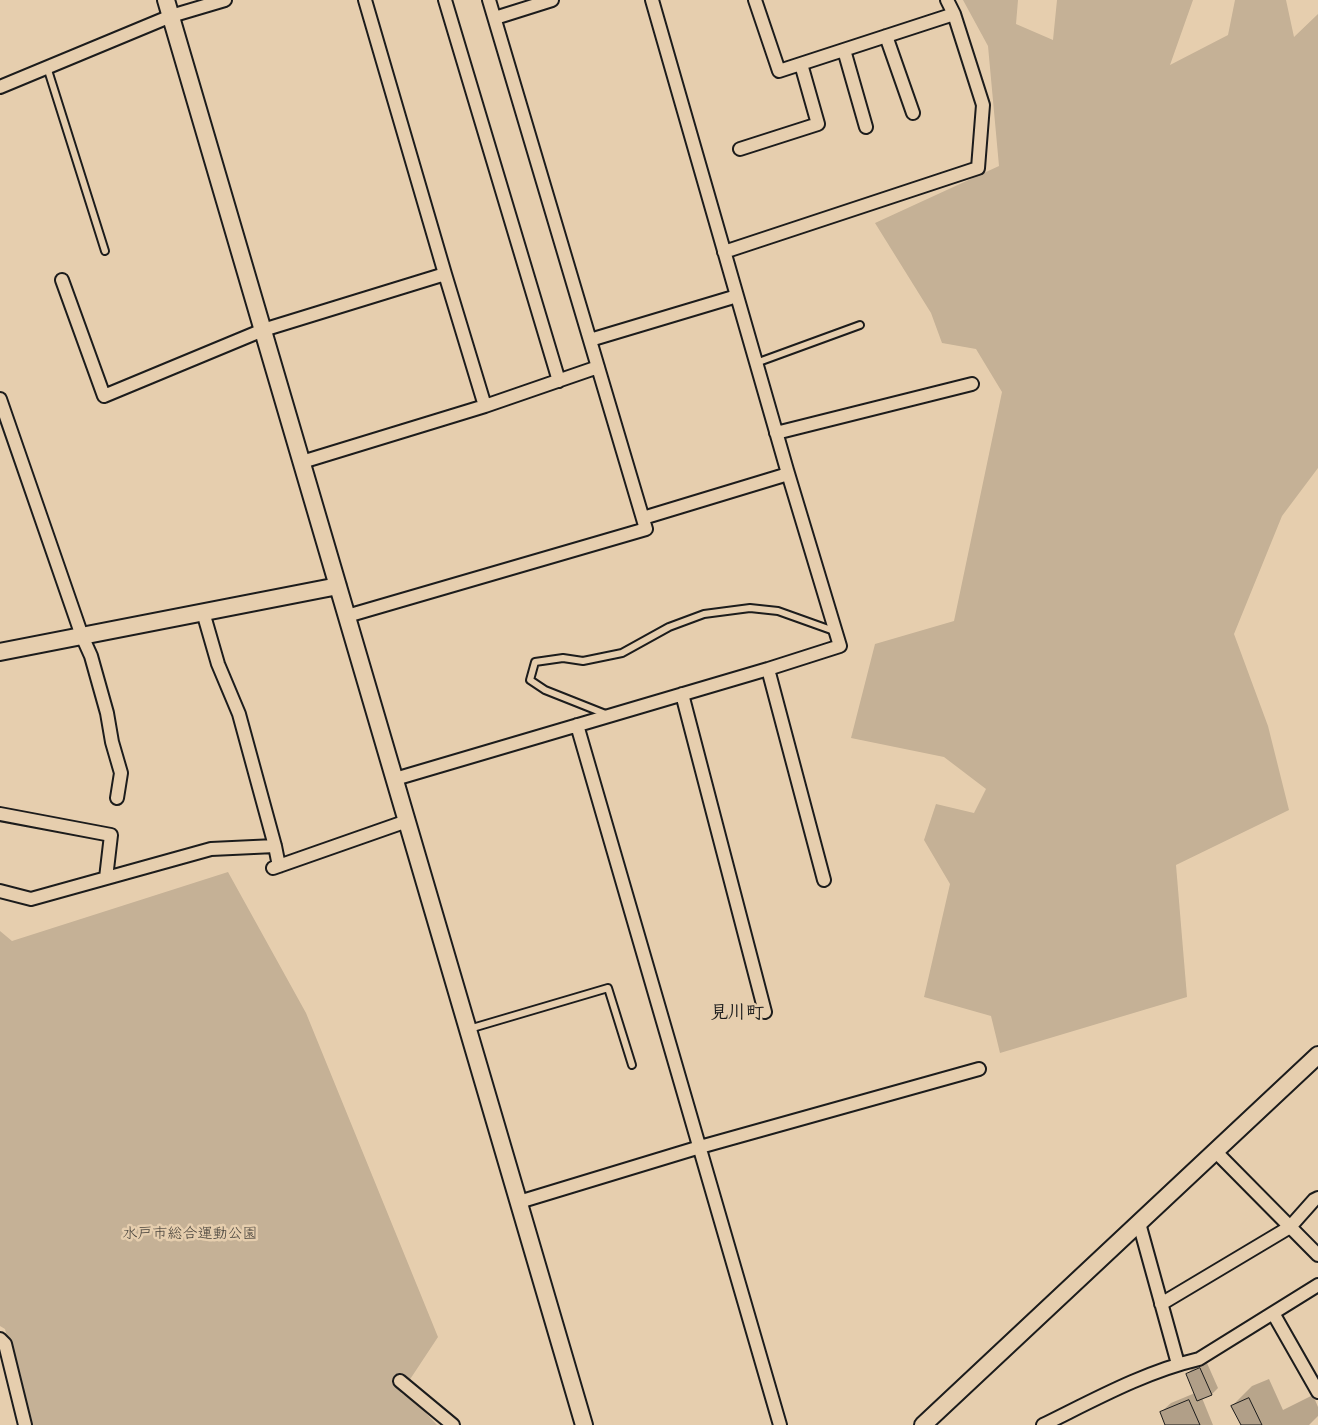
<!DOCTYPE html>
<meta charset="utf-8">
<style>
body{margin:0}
canvas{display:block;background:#e6ceae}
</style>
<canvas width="1318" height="1425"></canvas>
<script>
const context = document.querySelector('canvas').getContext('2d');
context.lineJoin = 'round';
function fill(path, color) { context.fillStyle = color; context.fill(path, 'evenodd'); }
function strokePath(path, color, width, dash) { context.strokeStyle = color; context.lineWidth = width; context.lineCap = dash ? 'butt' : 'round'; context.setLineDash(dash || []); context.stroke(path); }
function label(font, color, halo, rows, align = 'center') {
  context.font = font + ' "Shantell Sans","Klee One",sans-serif'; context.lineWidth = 5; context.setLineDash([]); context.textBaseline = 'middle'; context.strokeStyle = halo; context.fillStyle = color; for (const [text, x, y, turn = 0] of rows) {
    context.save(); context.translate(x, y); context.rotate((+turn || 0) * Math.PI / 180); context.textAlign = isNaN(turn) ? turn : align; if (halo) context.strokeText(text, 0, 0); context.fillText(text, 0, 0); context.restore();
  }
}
const green = new Path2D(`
 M963,0h55l-2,24 37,16 4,-40h136l-23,65 58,-30 7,-35h51l8,37 24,-23v454l-36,48 -48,118 34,92 21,84 -113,55 11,132 -187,56 -9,-37 -67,-19 26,-113 -26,-44 12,-36 38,9 12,-24 -42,-32 -93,-19 24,-94 79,-23 48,-229 -26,-43 -34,-6 -11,-30 -56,-90 124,-57 -11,-120z
 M228,872l78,141 132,324 -37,56 15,9 21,23h-407l-25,-96 -5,-3v-395l12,10z`);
const shadow = new Path2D(`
 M1207,1363l11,25 -6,6 -10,4 11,27h-47l-5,-13 10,-9 24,-10 -8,-19 6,-6z
 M1269,1379l14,31 30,-15 5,12v9l-9,9h-67l-10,-19 20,-20z`);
const building = new Path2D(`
 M1200,1368l12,27 -15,6 -11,-27z
 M1249,1398l13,27h-21l-10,-19z
 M1189,1400l11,25h-35l-5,-13z`);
const service = new Path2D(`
 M47,67l58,184
 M756,363l104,-38
 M608,715l-63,-25 -15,-10 5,-18 28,-4 20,3 39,-8 47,-26 35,-13 46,-6 28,3 56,20
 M469,1029l139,-41 24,77`);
const minor = new Path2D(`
 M365,0l80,274 40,132
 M445,0l114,381
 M755,0l24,71 175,-57
 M495,18l57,-18
 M886,36l27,77
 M844,50l22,77
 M0,87l171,-71 54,-16
 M740,149l78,-25 -17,-60
 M724,252l254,-84 5,-63 -29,-91 -7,-14
 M62,280l42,116 159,-66 182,-56
 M590,340l147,-44
 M0,399l82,237 9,20 16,57 5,29 9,31 -4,25
 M776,433l196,-49
 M302,462l183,-56 113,-39
 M643,518l145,-44
 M203,612l15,52 21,50 36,132 4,20
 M347,616l299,-87 -157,-529
 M768,669l56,211
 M682,694l83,318
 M577,725l203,700
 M395,779l373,-110 72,-23 -53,-176 -135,-470
 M0,814l111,21 -5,43
 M273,868l134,-47
 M0,891l31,8 180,-50 64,-3
 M1216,1152l102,103
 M519,1202l181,-55 279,-78
 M1139,1223l39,141
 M1161,1304l129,-77 24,-27 4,-2
 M1273,1313l45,79
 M0,1339l5,5 20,81
 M400,1381l53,44
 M1043,1425c51,-25 101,-53 156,-66l119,-74`);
const tertiary = new Path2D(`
 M166,0l418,1425
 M0,652l338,-66
 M923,1425l395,-370`);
const parkNames = [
 ["水戸市総合運動公園",190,1234]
];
const quarterNames = [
 ["見川町",737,1013]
];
fill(green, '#c5b196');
fill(shadow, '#0003');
fill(building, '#b19f88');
strokePath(building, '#1c1c1c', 1);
strokePath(service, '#1c1c1c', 10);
strokePath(minor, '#1c1c1c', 16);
strokePath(tertiary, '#1c1c1c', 20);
strokePath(service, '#e6ceae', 6);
strokePath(minor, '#e6ceae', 12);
strokePath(tertiary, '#e6ceae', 16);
label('15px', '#46413a', '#e6ceae', parkNames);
label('bold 18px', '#1c1c1c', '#e6ceae', quarterNames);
</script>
